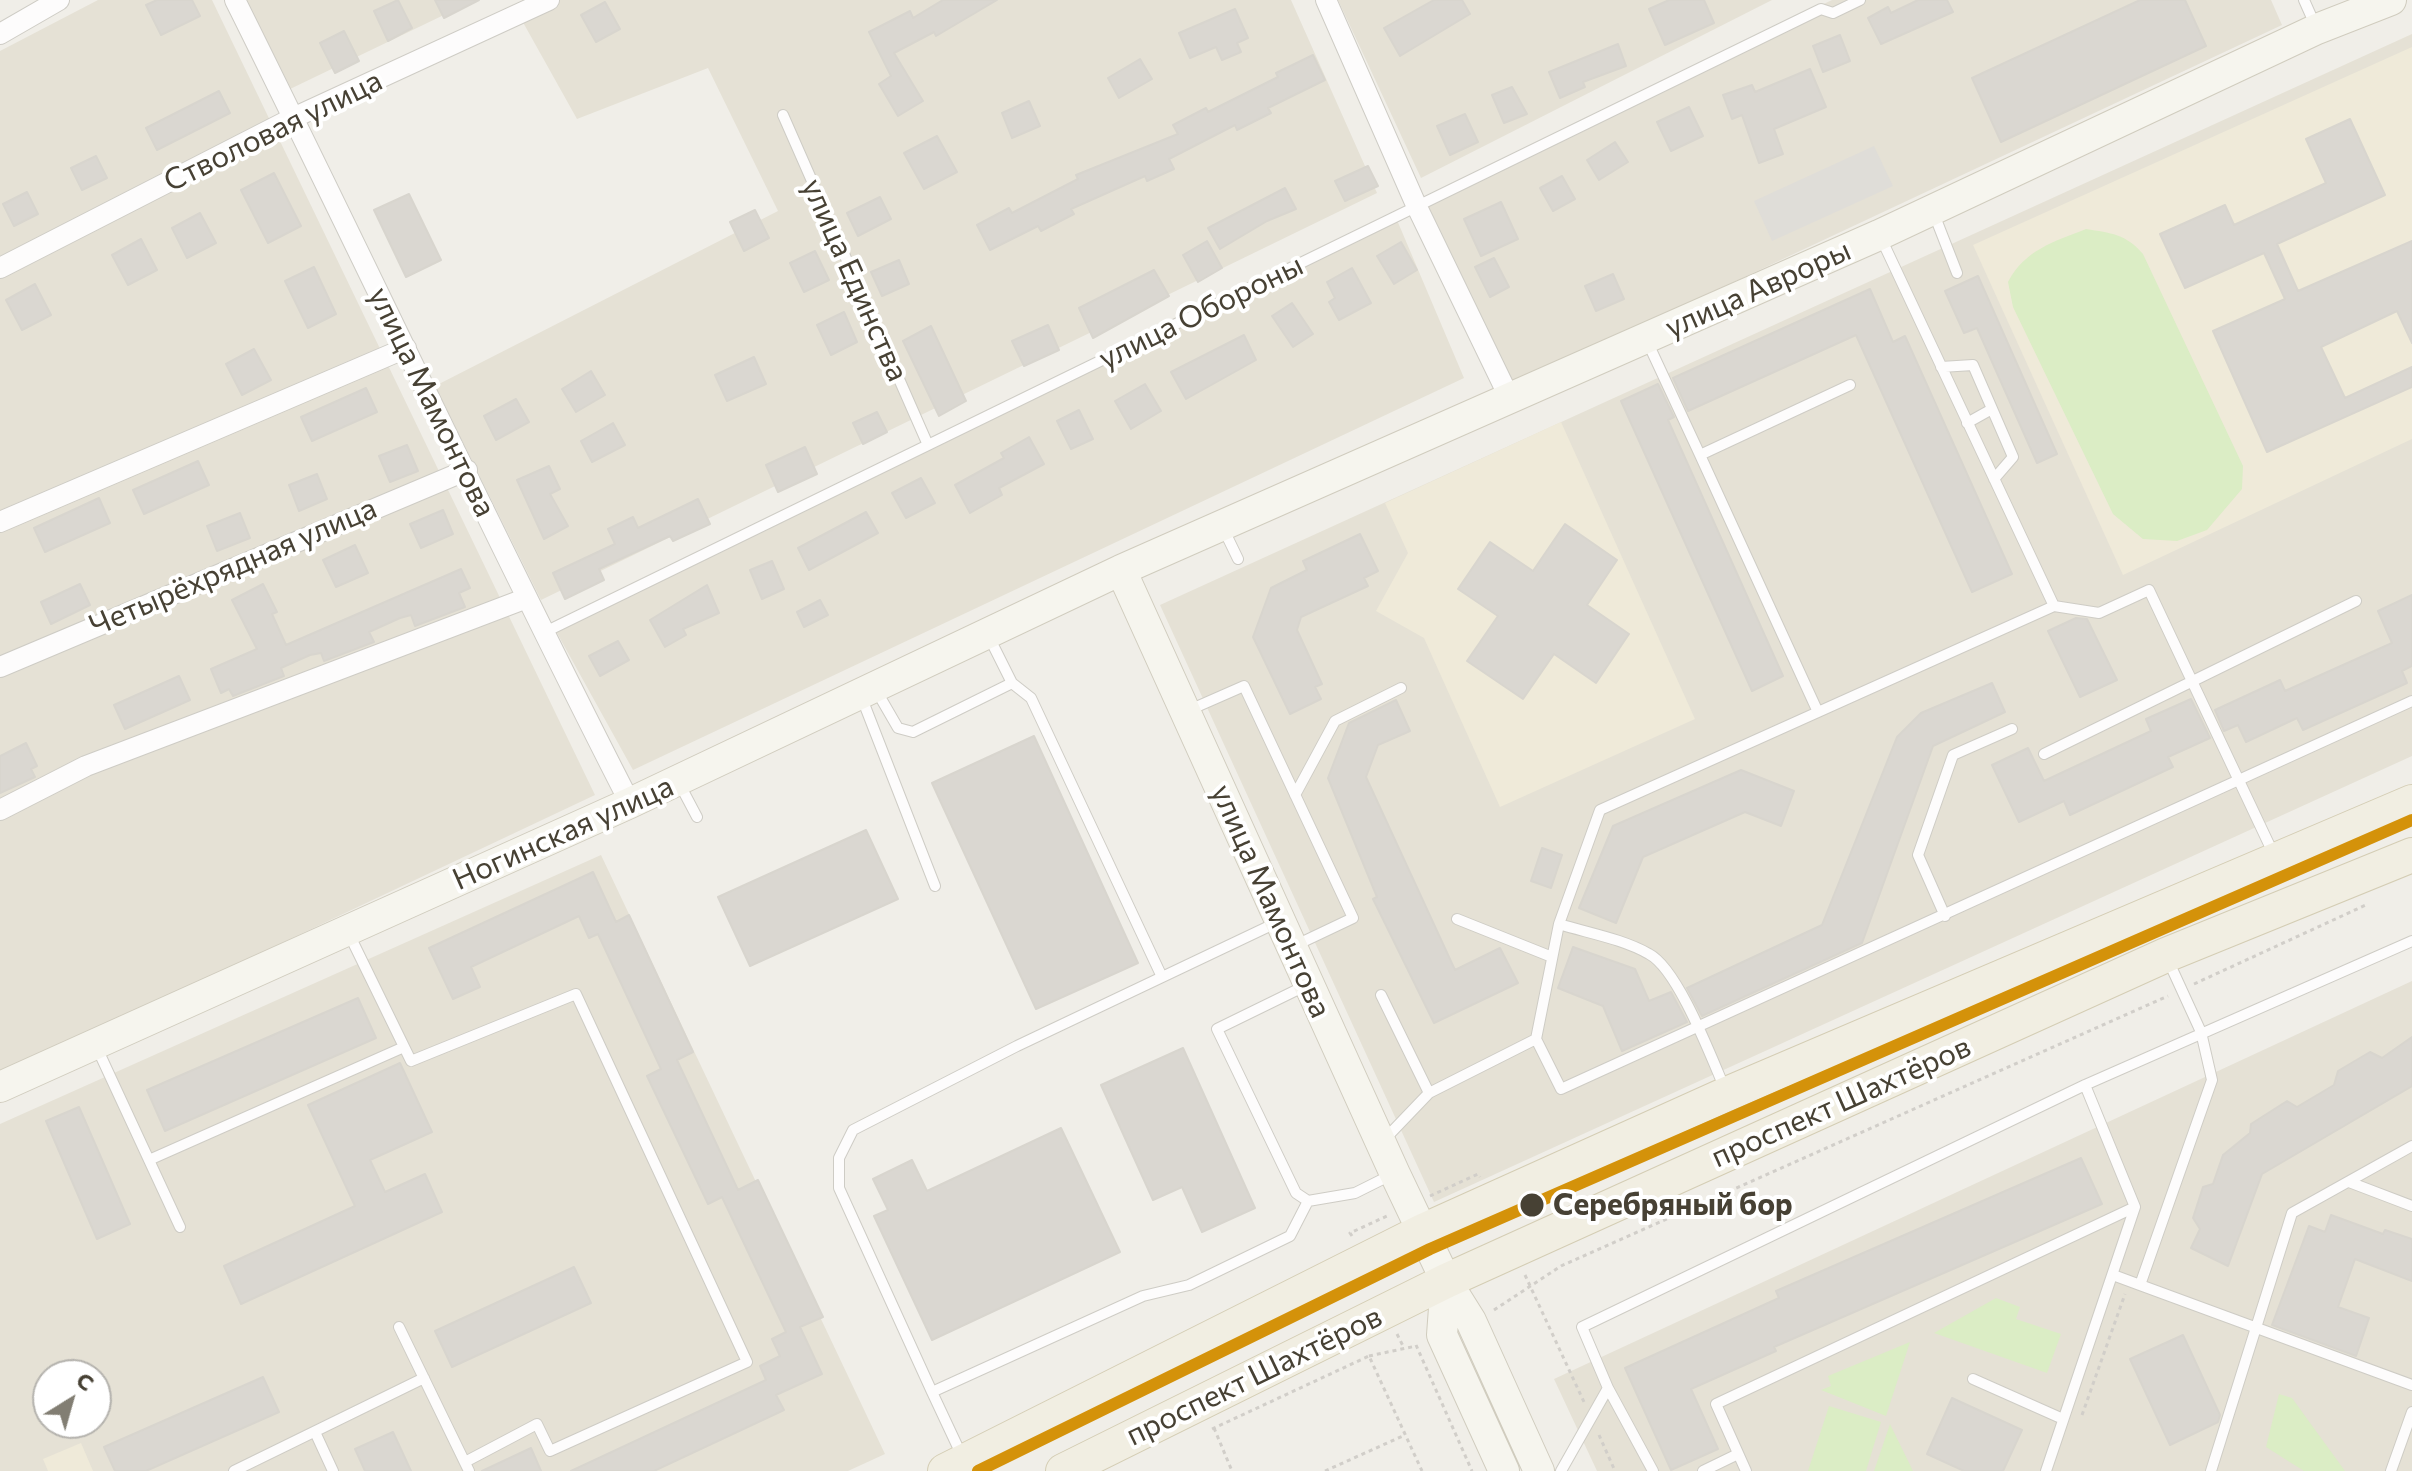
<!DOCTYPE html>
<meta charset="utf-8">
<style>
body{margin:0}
#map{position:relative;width:2412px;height:1471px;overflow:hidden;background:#f0eee8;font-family:Commissioner,sans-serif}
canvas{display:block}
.north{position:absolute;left:32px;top:1359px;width:80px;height:80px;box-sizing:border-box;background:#fff;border:2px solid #b5b3ae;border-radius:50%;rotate:37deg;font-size:22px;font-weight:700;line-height:32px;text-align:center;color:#474134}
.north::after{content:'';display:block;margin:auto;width:28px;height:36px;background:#827e73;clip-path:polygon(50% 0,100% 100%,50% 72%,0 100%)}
</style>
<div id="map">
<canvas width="2412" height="1471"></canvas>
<div class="north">С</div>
</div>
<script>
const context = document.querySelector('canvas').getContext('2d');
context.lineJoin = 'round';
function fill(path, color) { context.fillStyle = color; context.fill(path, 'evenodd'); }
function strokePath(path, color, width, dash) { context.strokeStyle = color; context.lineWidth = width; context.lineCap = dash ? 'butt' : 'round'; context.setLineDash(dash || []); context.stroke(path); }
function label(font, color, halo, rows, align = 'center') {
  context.font = font + ' Commissioner,sans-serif'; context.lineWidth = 8; context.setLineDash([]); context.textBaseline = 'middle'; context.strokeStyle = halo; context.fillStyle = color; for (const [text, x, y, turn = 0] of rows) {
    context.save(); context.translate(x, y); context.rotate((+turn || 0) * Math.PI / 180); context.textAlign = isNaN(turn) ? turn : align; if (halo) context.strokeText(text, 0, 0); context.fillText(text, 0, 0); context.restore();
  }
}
const residential = new Path2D(`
 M98,0h114l383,795 -595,281v-1025z
 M243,0h232l-187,90z
 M554,0h737l86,193 -836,407 -106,-214 343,-175 -70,-143 -131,51 -57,-102z
 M1338,0h434l-351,178z
 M1832,0h439l11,25 -772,362 -86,-189z
 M2412,34v722l-978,446 -274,-597z
 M1394,213l70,165 -831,392 -81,-146z
 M601,855l284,599 -37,17h-848v-347zM48,1375h48v48h-48z
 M2412,981v490h-815l-43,-92z`);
const education = new Path2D(`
 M2412,47v392l-289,136 -150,-330z
 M1561,422l134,297 -195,88 -76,-169 -48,-27 32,-58 -23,-50z
 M81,1443l12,28h-45l-5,-12z`);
const green = new Path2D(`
 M2086,229c25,4 40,5 57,25l100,212 -1,23 -35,41 -30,11 -34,-2 -30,-25 -100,-207 -5,-25c17,-32 45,-40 78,-53z
 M1996,1298l24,9 -4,12 45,15 -14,39 -113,-40z
 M1910,1342l-24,74 -65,-26 10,-4 -3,-10z
 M2279,1394l13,4 53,73h-41l-38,-24z
 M1829,1406l52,16 -15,49h-58z
 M1890,1424l23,47h-39z`);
const parking = new Path2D(`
 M1874,146l19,40 -121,55 -18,-40z`);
const building = new Path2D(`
 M157,0h35l8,16 -39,19 -15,-30z
 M398,0l14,28 -24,13 -14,-30z
 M435,0h44l-35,18z
 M943,0h54l-61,36 -2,-4 -40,21 29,48 -25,15 -19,-32 12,-8 -22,-44 41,-21 3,7z
 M1434,0h28l8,14 -70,42 -16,-28z
 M1669,0h35l10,23 -49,22 -16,-36z
 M1918,0h29l6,12 -72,32 -13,-26 20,-11 3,6z
 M2140,0h45l21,46 -205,96 -29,-64z
 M605,2l15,27 -24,13 -15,-27z
 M1235,9l13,29 -11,5 4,9 -19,8 -6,-13 -26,11 -11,-25z
 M344,31l15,30 -24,12 -15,-30z
 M1840,35l10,26 -27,11 -10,-26z
 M1618,44l8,22 -43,16 2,5 -25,11 -11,-26z
 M1313,55l12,25 -57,28 3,5 -34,17 -2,-5 -66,34 5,10 -27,12 -2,-5 -74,33 3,5 -33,17 -3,-5 -48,24 -13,-25 32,-17 3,5 66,-34 -2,-4 102,-41 -5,-9 33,-17 2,4 70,-35 -2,-4z
 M1140,59l12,20 -33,19 -11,-20z
 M1810,69l16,38 -52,22 9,25 -24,9 -17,-48 -10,4 -9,-24 29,-10 3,7z
 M1512,87l15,27 -23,9 -12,-28z
 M219,91l11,22 -73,37 -11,-22z
 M1029,101l11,25 -28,12 -10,-25z
 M1689,107l14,29 -32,15 -14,-29z
 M1465,114l13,28 -28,13 -13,-29z
 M2350,119l35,76 -108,49 21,47 114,-50v102l-15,-32 -76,36 24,51 67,-31v20l-145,65 -54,-121 72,-32 -21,-46 -79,35 -25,-54 65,-29 9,20 92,-42 -20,-44z
 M937,136l20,36 -33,17 -20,-36z
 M1615,142l13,20 -29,18 -12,-20z
 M96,156l11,22 -25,12 -11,-22z
 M1368,166l10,20 -33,15 -10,-20z
 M274,173l27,53 -33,17 -27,-53z
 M1562,176l13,23 -22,12 -13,-23z
 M1285,188l11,21 -29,12 -47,28 -12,-21z
 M27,192l11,22 -24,12 -11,-22z
 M409,194l32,66 -35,17 -32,-67z
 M880,197l11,22 -33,17 -11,-23z
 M1501,202l17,37 -37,17 -17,-37z
 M755,210l14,28 -25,13 -14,-29z
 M200,213l16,30 -29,15 -15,-30z
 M141,239l16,31 -29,15 -16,-30z
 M1207,241l15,27 -24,14 -15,-27z
 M1401,242l16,28 -23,14 -17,-28z
 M815,251l14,29 -25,12 -14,-29z
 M1494,258l15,29 -19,10 -15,-30z
 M899,260l10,24 -27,12 -11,-24z
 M314,267l22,47 -28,14 -23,-47z
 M1352,268l19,35 -32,17 -10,-18 6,-4 -8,-16z
 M1154,270l15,26 -76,42 -14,-30z
 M1613,274l11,25 -28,12 -11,-25z
 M1978,276l79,178 -20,9 -60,-135 -13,5 -19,-42z
 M35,284l16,31 -29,15 -16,-30z
 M1870,289l23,53 12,-6 107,238 -40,18 -116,-257 -168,76 -15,-33z
 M1292,303l21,31 -20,13 -21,-31z
 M844,312l13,30 -26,13 -14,-30z
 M1048,325l11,25 -35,16 -12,-25z
 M931,326l35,75 -27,15 -36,-75z
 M1244,335l12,25 -70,39 -15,-27z
 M254,349l17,31 -29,15 -16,-31z
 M754,357l12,27 -39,17 -12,-26z
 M591,371l14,24 -29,17 -14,-23z
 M1145,384l16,27 -30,18 -16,-28z
 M1658,384l16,33 -6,3 115,256 -31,15 -131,-290z
 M366,388l11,24 -65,29 -11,-24z
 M516,399l13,23 -33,18 -12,-24z
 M1079,410l14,29 -22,10 -14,-28z
 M877,412l10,20 -24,12 -10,-21z
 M613,423l12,22 -33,17 -11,-21z
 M1029,437l15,27 -45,24 3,7 -32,18 -15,-28 49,-27 -3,-5z
 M407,445l11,26 -28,11 -11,-26z
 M805,447l12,27 -39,18 -12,-27z
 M198,461l11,24 -65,29 -11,-24z
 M549,466l11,23 -10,5 18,32 -24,13 -27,-59z
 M317,474l10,25 -28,12 -10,-26z
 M921,478l14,25 -29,15 -14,-25z
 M99,498l11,25 -65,29 -11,-24z
 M698,499l12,25 -37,17 -3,-5 -71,33 5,11 -39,19 -12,-26 62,-29 -7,-15 25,-12 5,11z
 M443,510l10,24 -32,14 -11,-24z
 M866,512l12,21 -69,37 -11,-22z
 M240,513l10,25 -33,13 -10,-25z
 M1565,524l52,36 -30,45 42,29 -33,49 -42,-29 -31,45 -56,-38 31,-45 -40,-27 32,-47 43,29z
 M1360,534l18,37 -14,7 4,8 -67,31 -4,13 25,54 -7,3 6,12 -31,15 -37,-77 18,-49 36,-18 -4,-9z
 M355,545l13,28 -32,14 -13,-27z
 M772,561l12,28 -22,10 -12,-29z
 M461,569l9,19 -11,5 6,14 -50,19 -4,-11 -11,3 -31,14 5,10 -50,19 -3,-8 -11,2 -29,13 3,8 -51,20 -4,-7 -8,4 -10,-24 46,-20 -25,-49 31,-16 14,28 -5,2 14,31z
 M80,584l10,21 -39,19 -10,-22z
 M707,585l12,28 -36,16 3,6 -21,12 -15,-27z
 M2412,595v71l-10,5 5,12 -104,47 -6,-12 -51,24 -8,-17 -14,6 -9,-21 65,-30 5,11 107,-48 -14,-32z
 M820,600l8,15 -24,12 -7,-15z
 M2076,618l11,1 30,61 -37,17 -32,-66z
 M618,641l11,19 -29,16 -11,-20z
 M179,676l11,24 -65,29 -11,-24z
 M1992,683l13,29 -72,34 -71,197 -160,73 -15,-28 135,-63 75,-188 24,-24z
 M2191,699l19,39 -42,19 5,10 -103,48 -6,-14 -45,21 -27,-57 36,-17 16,33 107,-50 -5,-12z
 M1396,700l14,31 -32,14 -12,32 89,193 45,-22 18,35 -84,40 -61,-124 4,-2 -49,-119 21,-55z
 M1034,736l104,227 -102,46 -104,-226z
 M26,743l11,23 -6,3 4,8 -35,16v-37z
 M1741,770l53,21 -13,35 -36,-14 -102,45 -27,66 -37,-15 34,-82z
 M866,830l32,69 -148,67 -32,-69z
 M1542,848l20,7 -11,33 -20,-7z
 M593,872l23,50 13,-7 64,137 -16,8 61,130 20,-10 65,137 -23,10 22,47 -46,21 8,15 -130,61h-83l195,-91 -6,-14 20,-10 -8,-17 14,-7 -64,-135 -14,7 -61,-128 14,-7 -63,-135 -9,4 -10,-22 -108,51 9,20 -27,12 -24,-51z
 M1573,947l62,22 14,32 22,-9 16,30 -65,29 -19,-45 -45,-18z
 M358,998l18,40 -211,93 -18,-41z
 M2412,1037v49l-150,88 -34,92 -37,-18 9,-19 -7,-11 10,-31 10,-3 10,-29 27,-22 1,-9 36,-23 10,6 37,-22 4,-14 32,-19 12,6z
 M1183,1048l72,160 -53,24 -20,-45 -29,13 -52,-115z
 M400,1063l32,69 -62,28 15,32 40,-18 17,38 -201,92 -17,-38 131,-60 -47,-101z
 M79,1107l51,117 -33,15 -51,-118z
 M1061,1128l59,124 -188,88 -58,-124 14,-6 -15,-31 39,-19 15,31z
 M2081,1158l21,46 -328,143 2,4 -85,38 27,60 -47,21 -46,-102 154,-70 -3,-7z
 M2331,1215l52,19 2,-4 27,9v42l-57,-22 -17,48 31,11 -13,38 -84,-31 37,-99 16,6z
 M574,1267l17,36 -139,64 -17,-36z
 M2183,1335l37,80 -2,7 -48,23 -40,-86z
 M263,1377l16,35 -133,59h-31l-11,-24z
 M1952,1398l70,32 -19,41h-39l-37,-17z
 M393,1432l18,39h-46l-10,-22z
 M531,1448l10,23h-59z`);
const path = new Path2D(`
 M2194,984l174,-80
 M1430,1196l48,-22 2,3
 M1352,1236l-2,-3 37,-17
 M1525,1275l59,127
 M1494,1310l67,-44 607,-270
 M1397,1334l7,14
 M1416,1345l56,126
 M1369,1356l47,-10
 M2082,1415l43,-121
 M1214,1428l18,43
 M1212,1429l157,-73 53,115
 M1599,1435l16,36
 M1325,1471l80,-36`);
const lane = new Path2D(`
 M2304,0l12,27
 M783,115l145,330
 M1934,214l23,59
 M1880,236l174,370 45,7 50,-23 126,267
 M1647,341l53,114
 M1941,367l32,-2 40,92 -19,22
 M1967,423l25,-14
 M1223,528l15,31
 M543,633l1278,-624 12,4 27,-13
 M988,635l24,48 19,15 131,279
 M876,690l22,38 15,4 99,-49
 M861,696l74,190
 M1817,710l-117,-255 150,-70
 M1187,711l57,-25 109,232 -59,28
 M2044,754l312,-153
 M679,783l18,34
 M1295,795l40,-74 66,-33
 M1945,916l-27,-61 35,-100 59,-26
 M1457,919l95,38
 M1559,924l-23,115 25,50 851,-388
 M348,932l63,129 165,-67 171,368 -197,89 -13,-27 -72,38
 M2168,960l33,72 11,48 -72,205 272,100
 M1307,985l-90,44 79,164 12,8 47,-8 36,-18
 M1381,995l48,98
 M97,1048l83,179
 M1725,1089c-14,-32 -47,-120 -76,-135 -26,-15 -61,-21 -90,-30l41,-114 454,-204
 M1383,1141l46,-48 107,-54
 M149,1160l255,-113
 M2349,1182l63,24
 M2113,1275l27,10
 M399,1327l70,144
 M1973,1379l90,40
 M1608,1388l45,83
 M932,1392l-93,-204v-30l14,-28 164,-84 261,-124
 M315,1432l18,39
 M962,1456l-30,-64 211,-96 46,-11 101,-49 18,-35
 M234,1471l190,-93
 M1561,1471l47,-83 -26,-61 503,-242 327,-144
 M1703,1471l35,-17
 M1746,1471l-30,-67 419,-197 -50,-122
 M2046,1471l89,-264
 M2211,1471l81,-258 120,-67
 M2391,1471l21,-59`);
const street = new Path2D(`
 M235,0c133,267 259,538 395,803
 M1326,0l91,207 93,192
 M0,34l59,-34
 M0,268l293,-150 256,-118
 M0,522l406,-174
 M0,667l467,-197
 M0,810l86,-44 441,-168`);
const secondary = new Path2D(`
 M1121,570l274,604 51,107 25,40 68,150
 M0,1087l630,-284 491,-233 758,-335 438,-206 74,-29
 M1446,1281l-4,54 62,136`);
const primary = new Path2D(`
 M945,1471l478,-240 304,-137 685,-292
 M1063,1471l383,-190 720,-326 246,-100`);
const tram1 = new Path2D(`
 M978,1471l452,-222 982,-429`);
const markers = [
 [1532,1205,13,"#474134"]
];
const streetNames = [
 ["Стволовая улица",273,131,-26],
 ["улица Единства",855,280,66],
 ["улица Авроры",1758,289,-24],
 ["улица Обороны",1201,312,-26],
 ["улица Мамонтова",432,402,64],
 ["Четырёхрядная улица",233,567,-23],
 ["Ногинская улица",563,833,-24],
 ["улица Мамонтова",1271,901,66],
 ["проспект Шахтёров",1841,1102,-24],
 ["проспект Шахтёров",1254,1376,-26]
];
const stopNames = [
 ["Серебряный бор",1553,1205]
];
fill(residential, '#e5e1d5');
fill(education, '#efead9');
fill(green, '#dbedc5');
fill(parking, '#dfddd8');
fill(building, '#dad7d1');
strokePath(building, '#d8d5ce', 2);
strokePath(lane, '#ceccc5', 12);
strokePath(street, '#ceccc5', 22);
strokePath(secondary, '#d0ccbe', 32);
strokePath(primary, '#d4cdb4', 36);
strokePath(path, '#d1cec9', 3, [4, 4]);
strokePath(lane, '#fdfcfc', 10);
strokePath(street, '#fdfcfc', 20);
strokePath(secondary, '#f6f5ee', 30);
strokePath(primary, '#f1eee2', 34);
strokePath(tram1, '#d4920a', 12);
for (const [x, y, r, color] of markers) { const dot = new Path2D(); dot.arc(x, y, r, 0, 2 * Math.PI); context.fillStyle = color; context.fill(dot); strokePath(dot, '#fff', 3); }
label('30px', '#474134', '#fff', streetNames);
label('bold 30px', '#474134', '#fff', stopNames, 'left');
</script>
